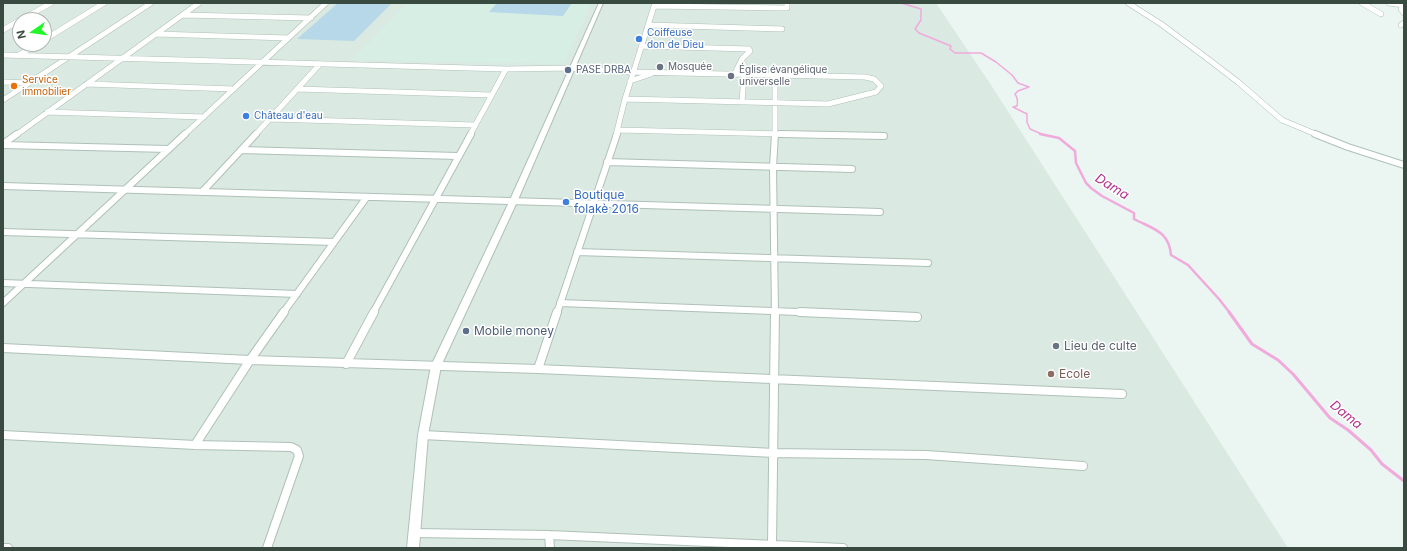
<!DOCTYPE html>
<meta charset="utf-8">
<style>
body{margin:0}
#map{position:relative;width:1407px;height:551px;overflow:hidden;background:#ebf5f1;font-family:Inter,sans-serif}
canvas{display:block}
.frame{position:absolute;inset:0;border:4px solid #394a41;pointer-events:none}
.north{position:absolute;left:12px;top:12px;width:40px;height:40px;box-sizing:border-box;background:#fff;border:1px solid #b0b7b3;border-radius:50%;rotate:257deg;font-size:11px;font-weight:700;line-height:16px;text-align:center;color:#394a41}
.north::after{content:'';display:block;margin:auto;width:14px;height:18px;background:#22f628;clip-path:polygon(50% 0,100% 100%,50% 72%,0 100%)}
</style>
<div id="map">
<canvas width="1407" height="551"></canvas>
<div class="frame"></div>
<div class="north">N</div>
</div>
<script>
const context = document.querySelector('canvas').getContext('2d');
context.lineJoin = 'round';
function fill(path, color) { context.fillStyle = color; context.fill(path, 'evenodd'); }
function strokePath(path, color, width, dash) { context.strokeStyle = color; context.lineWidth = width; context.lineCap = dash ? 'butt' : 'round'; context.setLineDash(dash || []); context.stroke(path); }
function label(font, color, halo, rows, align = 'center') {
  context.font = font + ' Inter,sans-serif'; context.lineWidth = 3; context.setLineDash([]); context.textBaseline = 'middle'; context.strokeStyle = halo; context.fillStyle = color; for (const [text, x, y, turn = 0] of rows) {
    context.save(); context.translate(x, y); context.rotate((+turn || 0) * Math.PI / 180); context.textAlign = isNaN(turn) ? turn : align; if (halo) context.strokeText(text, 0, 0); context.fillText(text, 0, 0); context.restore();
  }
}
const residential = new Path2D(`
 M3,3h933l55,82 297,463h-1285zM20,20h24v24h-24z`);
const education = new Path2D(`
 M407,3h185l-28,61 -213,-4z`);
const green = new Path2D(`
 M338,3l53,1 -37,37 -57,-2z
 M497,3h75l-9,13 -74,-4z`);
const streamFar2 = new Path2D(`
 M901,3l20,6v11l-6,9 4,4 32,13 -1,3 5,4h26l15,9 16,13 6,8 11,4 -11,4 -3,3c3,4 3,7 2,12l-4,1 14,7v8l3,7 14,6`);
const streamFar1 = new Path2D(`
 M1040,134l19,4 16,13 1,12 10,20 5,5 11,8 32,17v6c19,10 35,12 37,36l17,10 31,34 11,14`);
const stream = new Path2D(`
 M1229,312l23,32 26,16 15,14 37,44 18,12 23,20 11,14 22,17`);
const minorFar2 = new Path2D(`
 M1128,3l33,21 47,35 30,23 44,38 36,15
 M1362,3l19,11
 M1389,3l15,2
 M654,6l133,2v-5
 M1404,7l-3,2 3,4
 M183,15l128,3
 M21,20l30,-17
 M648,25l134,4
 M1401,25l3,-2
 M3,30l17,-10
 M156,34l132,4
 M44,40l60,-37
 M642,46l107,3 1,2 -8,8 -8,16
 M3,55l503,14 67,-1 60,4 232,5 9,2 7,7 -5,6 -48,12 -203,-5
 M19,55l19,-11
 M771,74l4,5v56
 M630,81l21,-7
 M3,82l25,1
 M87,84l147,5
 M297,89l194,6
 M3,100l148,-97
 M742,102l2,-27
 M47,112l157,5
 M270,119l205,6
 M618,130l207,5
 M16,135l183,-132
 M184,135l142,-132
 M255,135l65,-71
 M470,135l36,-66
 M616,135l9,-36 30,-96`);
const minorFar1 = new Path2D(`
 M780,134l104,2
 M1315,134l33,13 56,18
 M3,144l14,-10
 M3,145l166,4
 M241,150l216,6
 M607,162l245,7
 M3,186l877,26
 M202,192l54,-58
 M3,232l331,10
 M577,252l351,11
 M3,283l294,11
 M3,303l182,-169
 M560,303l265,10
 M283,313l83,-115
 M373,313l98,-179
 M557,313l60,-179
 M775,313l-2,-146 2,-33`);
const minor = new Path2D(`
 M800,312l117,5
 M3,348l247,12 288,9 584,25
 M346,364l28,-52
 M538,369l19,-57
 M3,435l192,10 96,2 6,3 2,6 -32,92
 M423,435l351,18 152,2 157,11
 M195,445l55,-85 34,-48
 M414,533l135,2 294,13
 M549,535l1,13
 M772,544l3,-232
 M3,548h5`);
const tertiary = new Path2D(`
 M599,3h4l-86,199 -76,164 -13,69 -9,113h-12l11,-113 13,-69 78,-164z`);
const markers = [
 [639,39,4,"#3f7fe0"],
 [660,67,4,"#6b7280"],
 [568,70,4,"#5c6f8a"],
 [731,76,4,"#6b7280"],
 [14,86,4,"#e8710a"],
 [246,116,4,"#3f7fe0"],
 [566,202,4,"#3f7fe0"],
 [466,331,4,"#5c6f8a"],
 [1056,346,4,"#6b7280"],
 [1051,374,4,"#8d6e63"]
];
const farShopnames = [
 ["Coiffeuse",647,33],
 ["don de Dieu",647,45],
 ["Château d'eau",254,116]
];
const farWorshipnames = [
 ["Mosquée",668,67],
 ["Église évangélique",739,70],
 ["universelle",739,82]
];
const farServicenames = [
 ["PASE DRBA",576,70]
];
const farFoodnames = [
 ["Service",22,80],
 ["immobilier",22,92]
];
const shopNames = [
 ["Boutique",574,195],
 ["folakè 2016",574,209]
];
const serviceNames = [
 ["Mobile money",474,331]
];
const worshipNames = [
 ["Lieu de culte",1064,346]
];
const educationNames = [
 ["Ecole",1059,374]
];
const waterNames = [
 ["Dama",1112,187,32],
 ["Dama",1346,415,39]
];
fill(residential, '#dae9e2');
fill(education, '#d6eee4');
fill(green, '#b6d8e8');
strokePath(streamFar2, '#f0aadc', 1.5);
strokePath(streamFar1, '#f0aadc', 2.5);
strokePath(stream, '#f0aadc', 3);
strokePath(minorFar2, '#aec1b8', 6);
strokePath(minorFar1, '#aec1b8', 8);
strokePath(minor, '#aec1b8', 10);
strokePath(tertiary, '#aec1b8', 2);
strokePath(minorFar2, '#fff', 5);
strokePath(minorFar1, '#fff', 6);
strokePath(minor, '#fff', 8);
fill(tertiary, '#fff');
for (const [x, y, r, color] of markers) { const dot = new Path2D(); dot.arc(x, y, r, 0, 2 * Math.PI); context.fillStyle = color; context.fill(dot); strokePath(dot, '#fff', 1.5); }
label('10px', '#366cbe', '#fff', farShopnames, 'left');
label('10px', '#5b616d', '#fff', farWorshipnames, 'left');
label('10px', '#4e5e75', '#fff', farServicenames, 'left');
label('10px', '#c56008', '#fff', farFoodnames, 'left');
label('12px', '#366cbe', '#fff', shopNames, 'left');
label('12px', '#4e5e75', '#fff', serviceNames, 'left');
label('12px', '#5b616d', '#fff', worshipNames, 'left');
label('12px', '#785e54', '#fff', educationNames, 'left');
label('italic 13px', '#b5328e', '#fff', waterNames);
</script>
